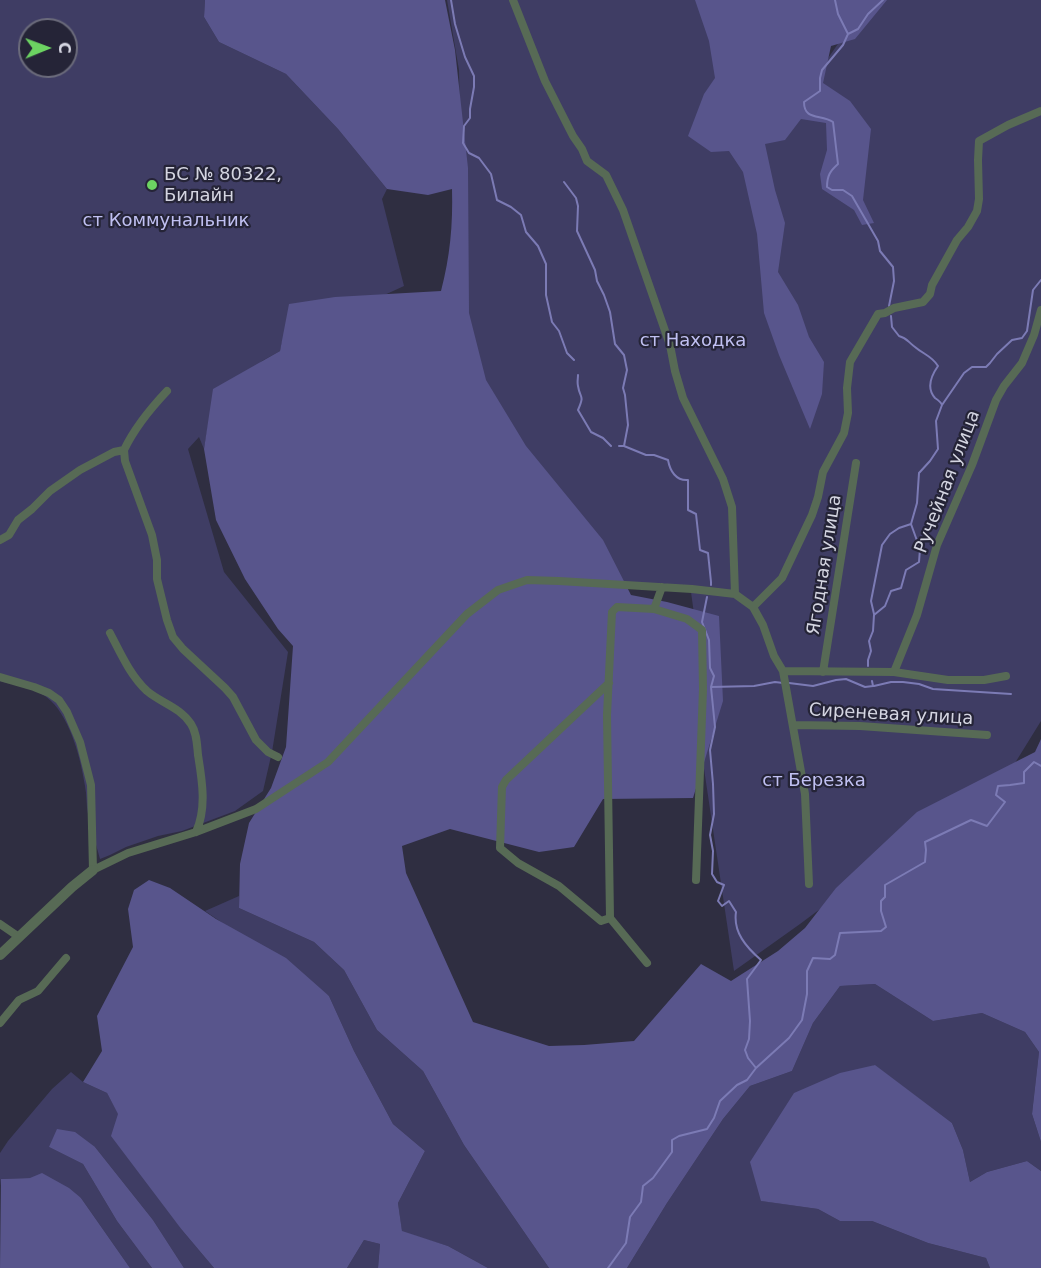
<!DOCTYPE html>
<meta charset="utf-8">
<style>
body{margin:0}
#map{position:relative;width:1041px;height:1268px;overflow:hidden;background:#2f2e41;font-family:"DejaVu Sans",sans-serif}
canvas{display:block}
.north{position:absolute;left:18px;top:18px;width:60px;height:60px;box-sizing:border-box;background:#252437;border:2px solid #6b6b7b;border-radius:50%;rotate:89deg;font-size:16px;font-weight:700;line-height:24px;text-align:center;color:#d4d5e1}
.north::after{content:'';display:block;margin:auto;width:21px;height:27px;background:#6cd362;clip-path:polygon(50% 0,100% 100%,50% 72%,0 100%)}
</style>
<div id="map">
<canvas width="1041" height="1268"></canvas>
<div class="north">С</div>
</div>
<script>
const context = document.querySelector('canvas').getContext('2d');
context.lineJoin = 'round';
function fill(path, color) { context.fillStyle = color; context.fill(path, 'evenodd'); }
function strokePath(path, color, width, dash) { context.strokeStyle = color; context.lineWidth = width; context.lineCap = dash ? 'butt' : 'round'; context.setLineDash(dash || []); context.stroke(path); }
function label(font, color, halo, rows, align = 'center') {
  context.font = font + ' "DejaVu Sans",sans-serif'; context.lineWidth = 4.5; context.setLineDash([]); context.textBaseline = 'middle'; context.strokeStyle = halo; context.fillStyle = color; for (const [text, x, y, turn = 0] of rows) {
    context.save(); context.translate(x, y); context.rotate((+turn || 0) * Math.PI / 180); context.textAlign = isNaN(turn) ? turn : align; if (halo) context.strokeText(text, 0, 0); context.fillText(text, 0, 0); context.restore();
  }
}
const green = new Path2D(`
 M0,0h205l-1,17 15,25 67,32 52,55 49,60 -5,10 22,87 -122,56 -2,9 -18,10 -54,65 -4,23 -5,-12 -11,12 36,123 64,80 -16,100 -9,39 -28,20 -53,20 -24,5 -32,11 -16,8 -10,4c-4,-15 -9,-30 -12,-45 -2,-9 -1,-19 -3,-28 -4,-26 -14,-66 -34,-85 -13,-13 -34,-15 -51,-20zM30,30h36v36h-36z
 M447,0h251l79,132 74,-107 28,-25h162v721l-26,42 -215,161 -66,47 -35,-236 -2,-99 -6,-44 -161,-9 -65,-211 -6,-302z
 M239,896v12l75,34 30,28 33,60 46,41 41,74 85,123h-61l-40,-22 -46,-14 -4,-29 27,-52 -32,-27 -39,-73 -25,-55 -124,-85z
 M875,984l58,37 49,-8 43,19 14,20 -7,62 9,28v29l-14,-10 -40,11 -17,10 -7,-32 -11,-27 -78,-58 -112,136 56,8 22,12h32l56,22 58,15 4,10h-363l40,-65 56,-84 27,-33 42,-15 21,-48 27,-37z
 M71,1072l12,10 24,11 75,137 32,38h-30l-31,-48 -58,-73h-46l34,17 34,57 35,47h-22l-49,-70 -51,-20 -29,1 -1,7v-33l8,-12 44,-52z
 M364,1240l16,4 -2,24h-31z`);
const forest = new Path2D(`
 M205,0h240l10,50 13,118 1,145 17,67 40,66 77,94 28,55 36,7 52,14 4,85 -30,97 -90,1 -29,48 -35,5 -89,-23 -48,17 4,27 67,149 76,24 35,-1 50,-4 67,-77 30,17 47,-30 27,-23 31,-40 81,-76 118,-60 6,-13v403l-9,-28 7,-62 -14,-20 -43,-19 -49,8 -58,-37 -35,2 -27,37 -21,48 -42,15 -27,33 -56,84 -40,65h-78l-85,-123 -41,-74 -46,-41 -33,-60 -30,-28 -75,-34 1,-44 9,-41 22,-35 15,-41 7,-101 -15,-17 -33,-50 -29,-59 -12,-71 9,-60 67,-38 9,-47 46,-7 106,-6c9,-34 12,-66 11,-102l-24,6 -41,-6 -49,-60 -52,-55 -67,-32 -15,-25z
 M695,0h192l-32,39 -24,7 -8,37 27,18 21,28 -8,71 11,23 -12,2 -8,-15 -32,-21 -2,-15 7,-24 -1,-27 -25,-4 -16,21 -20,4 10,46 10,33 -7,49 20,33 11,32 15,25 -2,32 -12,35 -31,-74 -15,-42 -7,-79 -14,-62 -14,-21 -18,1 -23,-16 16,-42 11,-16 -6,-37z
 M149,880l21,8 46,31 70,39 43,38 25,55 39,73 32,27 -27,52 4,28 46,15 40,22h-110l2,-24 -16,-4 -17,28h-133l-32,-38 -71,-94 7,-22 -11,-21 -24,-11 19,-31 -5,-35 36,-69 -5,-38 6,-19z
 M875,1065l77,58 11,27 7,32 17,-10 40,-11 14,10v97h-51l-4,-10 -58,-15 -56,-22h-32l-22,-12 -57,-8 -11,-39 44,-69 46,-20z
 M57,1129l18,3 20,15 58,73 31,48h-32l-35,-47 -34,-57 -34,-17z
 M42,1173l27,15 12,10 49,70h-130l1,-89 29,-1z`);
const stream = new Path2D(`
 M451,0l4,24 10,33 9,19v11l-4,22v9l-6,8 -1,17 6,10 10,5 12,16 6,26 14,7 10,8 5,17 12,14 8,18v31l6,27 7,9 8,22 7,7
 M835,0l3,14 10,20
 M883,0l-15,14 -10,15 -10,5 -5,11 -21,25 -2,8v13l-16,11c0,19 17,12 29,20l5,42c-8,7 -11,12 -11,23l5,3h11l9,6 26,45 2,10 13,16 1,14 -5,25
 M564,182l12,16 2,8 -1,25 18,39 2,11 7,14 6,17 5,32 9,11 3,15 -4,18 2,7 3,30 -4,21
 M578,375c0,4 -1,7 0,11 2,13 7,8 0,24l13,22 12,6 8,8
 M942,405l22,-32 8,-6h14l4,-4 7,-9 15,-14 10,-2 5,-7 6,-41 8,-10
 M619,446h5l22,9h8l14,5c2,11 8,21 20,20v30l8,4 4,36 8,3 3,29v3
 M707,597l-5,25 7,18 1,28 4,8 -3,11 4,40 -5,23 3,34 1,30 -4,21 3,16 -1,23 5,8 7,3 -6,16 4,5 7,-5 7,11c-3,20 10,35 25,48l-14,19 3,42 -1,18 -4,11 3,8 8,10
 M874,614l-3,-13 11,-56 8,-11 9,-6 12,-4
 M868,666v-6l3,-9 -2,-10 4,-10 1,-16 11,-9 6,-15 10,-3 5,-18 13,-8 1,-13 -9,-25 6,-21 2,-30 11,-12 8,-12 -2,-28 6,-16c-1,-3 -4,-5 -7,-7 -9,-10 -4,-22 3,-32 -6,-10 -15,-12 -23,-19 -7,-5 -8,-9 -16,-11l-7,-9 -1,-11
 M789,683l24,3 23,-6 10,-1 19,8 8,-1 -1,-5
 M874,686l17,-4h12l16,2 14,5 78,5
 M711,687l43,-1 21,-4 8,1
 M608,1268l18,-25 4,-26 11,-15 2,-16 10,-8 19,-26v-12l7,-4 28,-7 7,-11 6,-17 17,-16 10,-5 9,-12 33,-30 13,-18 5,-26v-23l6,-13 17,1 5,-4 5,-22 41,-2 5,-4 -5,-16v-10l4,-4v-12l40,-23 1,-12 -1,-8 46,-22 16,6 18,-24 -9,-7 2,-9 12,-1 14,-2v-11l10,-10 7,4`);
const minor = new Path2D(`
 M513,0l32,81 28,55 9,13 5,12 19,14 17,35 47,135 5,26 8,27 40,81 9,28 3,87
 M124,450l1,11 27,74 5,25v19l10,41 6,17 10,12 42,39 8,9 23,43 12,12 10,5
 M0,540l9,-5 9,-15 14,-11 18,-18 30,-21 34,-18 10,-2c11,-23 26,-41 43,-59
 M753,607l29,-29 30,-63 6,-18 5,-25 21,-39 4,-20 -1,-25 3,-26 28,-48 7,-1 9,-5 29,-6 7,-8 2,-9 25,-45 11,-13 9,-16 2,-12 -1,-39 1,-19 29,-16 33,-14
 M654,609l33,10 15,11 1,59 -7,191
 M110,633c11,21 20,42 37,58 14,12 33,16 44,33 6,9 6,21 7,31 4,25 9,53 -2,77
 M783,671l111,1 54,8h36l22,-4
 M823,672l33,-209
 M894,672l23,-57 20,-70 35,-80 24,-65 8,-14 18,-23 12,-28 7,-25
 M0,677l34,10 15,6 10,7 8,12 13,30 11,43 2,85 35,-17 68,-21 60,-23 72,-47 139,-148 31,-24 29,-10 32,1 133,8 43,5 18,13 10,18 11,31 9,15 22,123 4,90
 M609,683l-103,97 -4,7 -2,61 18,15 41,23 42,35 9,-3
 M793,725l67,1 127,9
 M0,924l19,13
 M647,963l-37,-45 -3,-203 5,-103 5,-5 37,2 8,-22
 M0,1023l19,-23 19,-9 28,-33`);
const tertiary = new Path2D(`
 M0,955l72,-68 21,-17`);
const markers = [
 [152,185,6,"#6cd362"]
];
const poiNames = [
 ["БС № 80322,",164,175],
 ["Билайн",164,196]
];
const parkNames = [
 ["ст Коммунальник",166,221],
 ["ст Находка",693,341],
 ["ст Березка",814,781]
];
const streetNames = [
 ["Ручейная улица",948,482,-69],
 ["Ягодная улица",825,565,-81],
 ["Сиреневая улица",891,715,3]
];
fill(green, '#3f3d64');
fill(forest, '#58558c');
strokePath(stream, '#7c7bb5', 2);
strokePath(minor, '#576a55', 8);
strokePath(tertiary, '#576a55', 10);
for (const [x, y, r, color] of markers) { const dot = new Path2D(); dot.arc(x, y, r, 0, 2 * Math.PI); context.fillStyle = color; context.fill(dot); strokePath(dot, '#252437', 2); }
label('18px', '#d4d5e1', '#252437', poiNames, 'left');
label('18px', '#c0c0f2', '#252437', parkNames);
label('18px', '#d4d5e1', '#252437', streetNames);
</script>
